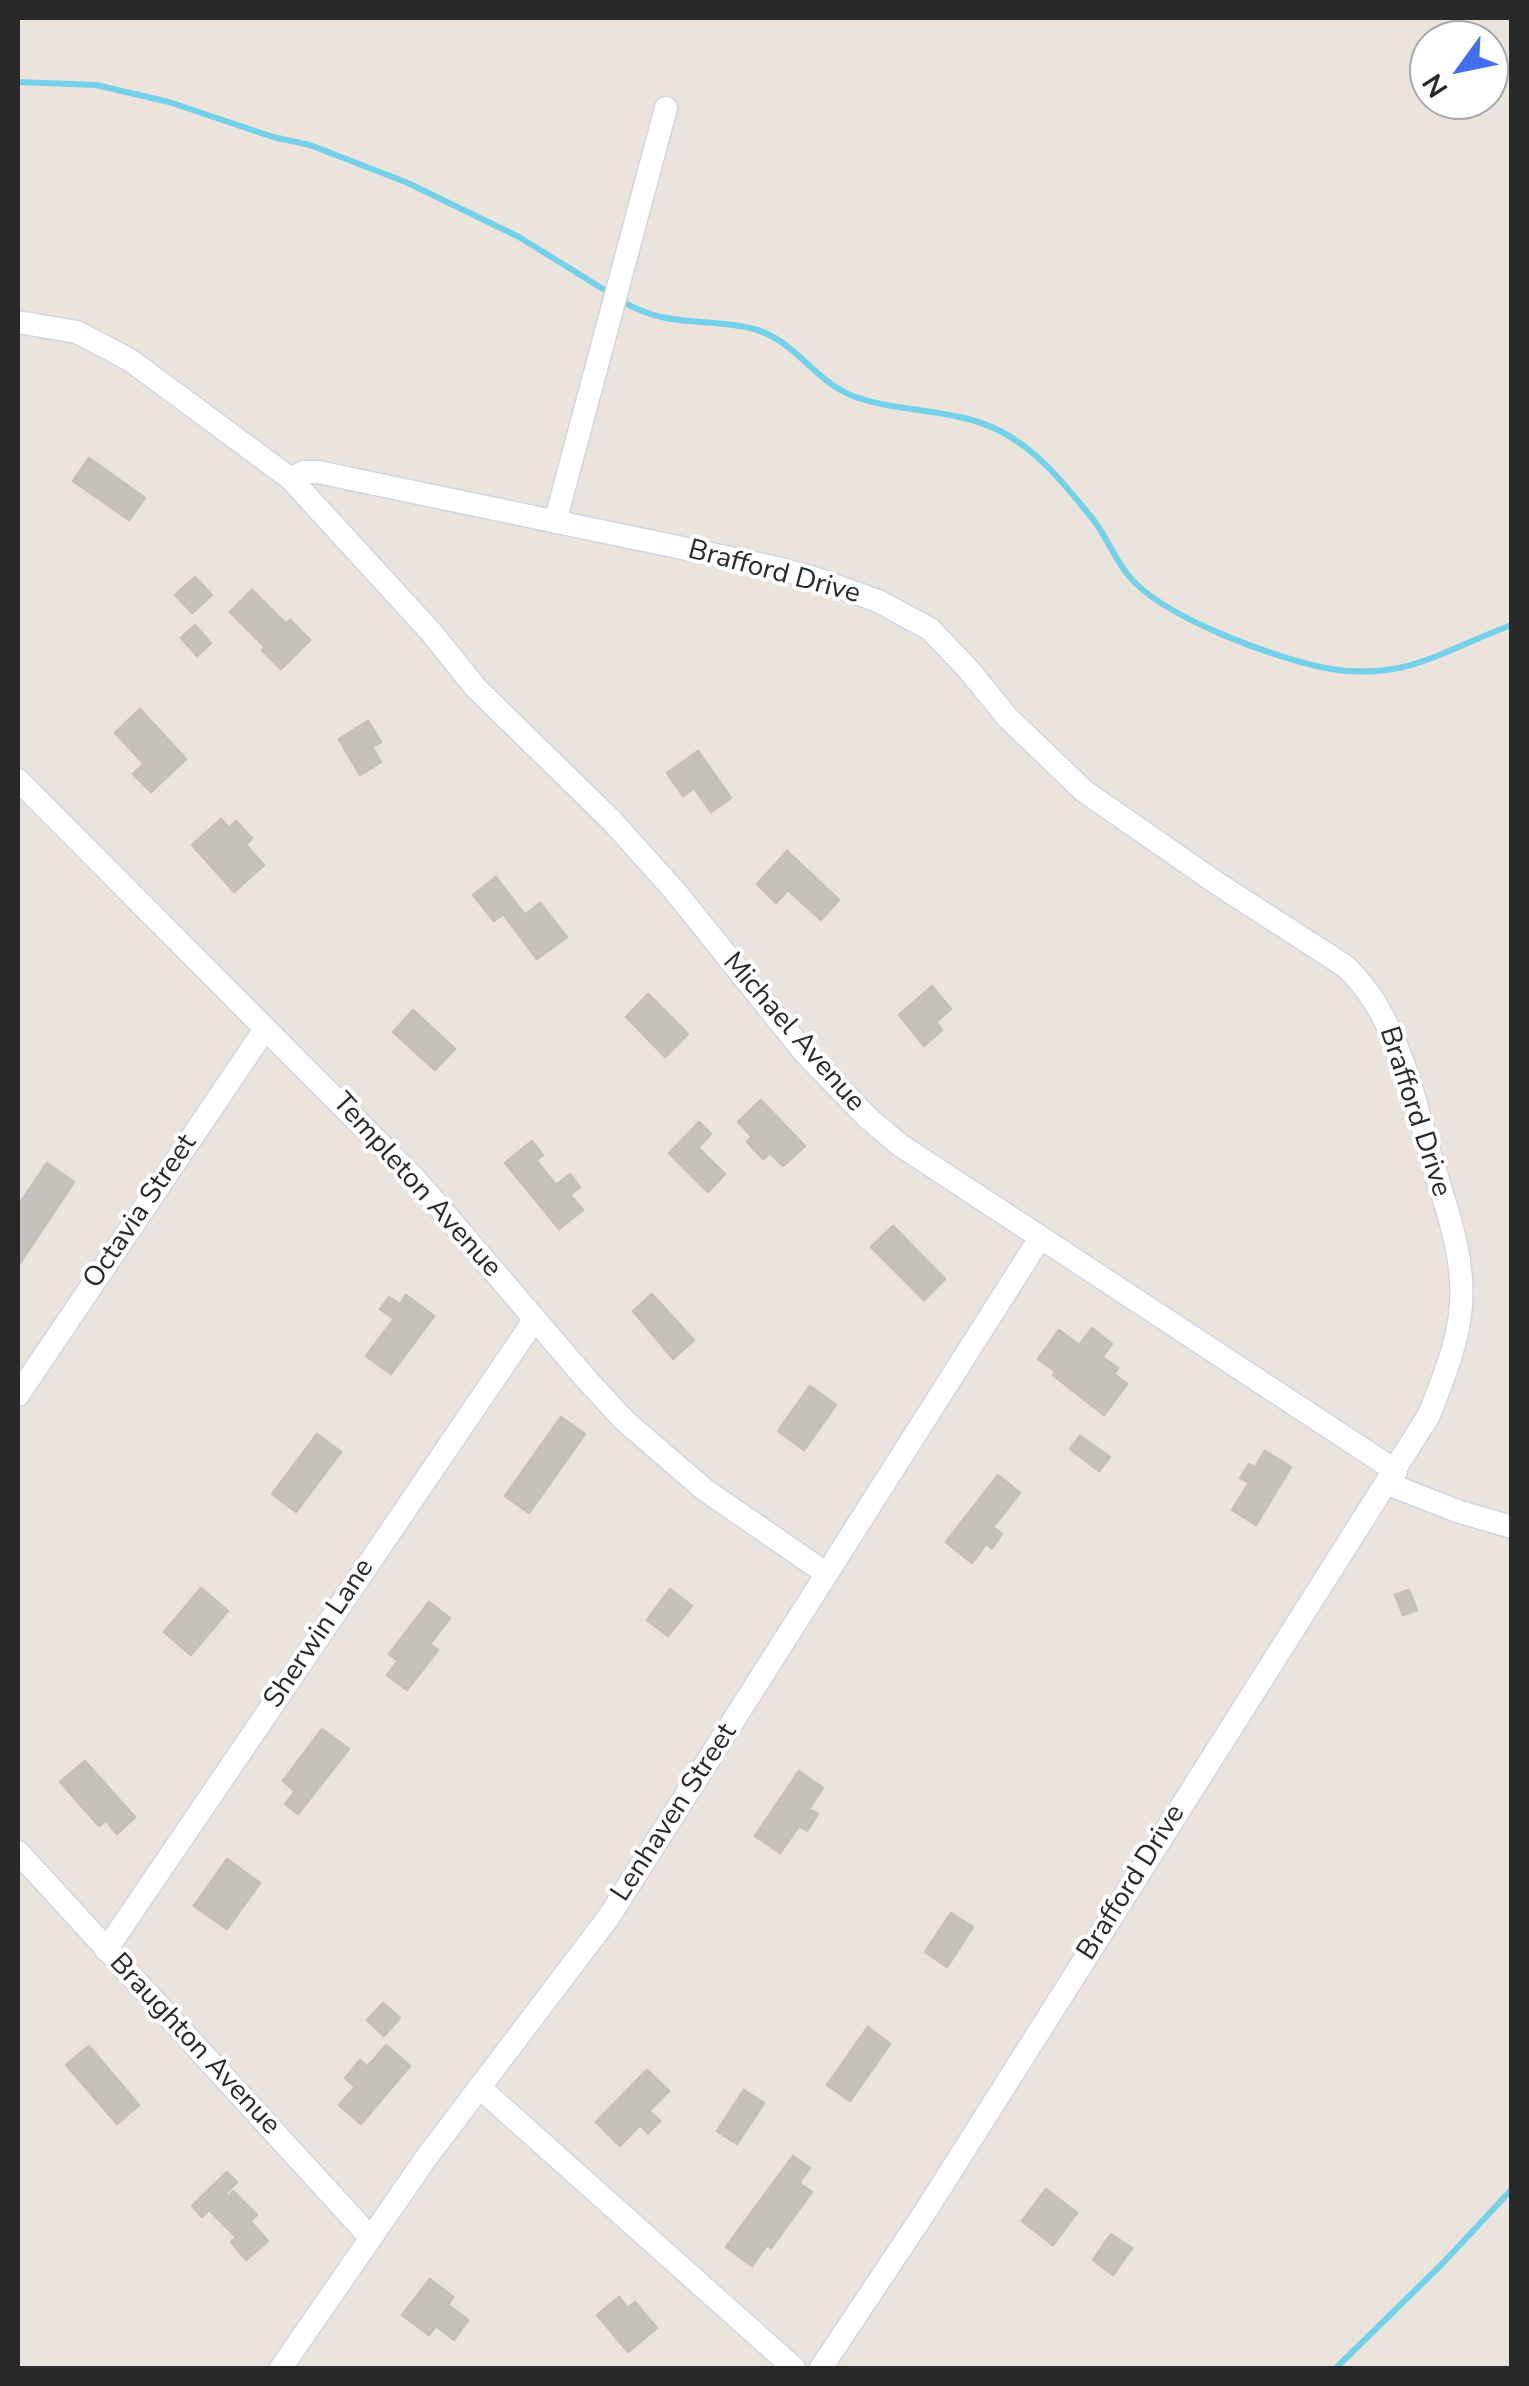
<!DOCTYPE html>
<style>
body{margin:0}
#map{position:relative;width:1529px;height:2386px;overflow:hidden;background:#ebe4dc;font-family:"Nunito Sans",sans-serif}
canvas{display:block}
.frame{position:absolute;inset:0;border:20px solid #292929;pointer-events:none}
.north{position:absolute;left:1409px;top:20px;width:100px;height:100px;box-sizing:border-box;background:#fff;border:2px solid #a9a9a9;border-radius:50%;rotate:237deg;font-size:28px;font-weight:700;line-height:40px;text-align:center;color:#292929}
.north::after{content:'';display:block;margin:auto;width:35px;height:45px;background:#436ef1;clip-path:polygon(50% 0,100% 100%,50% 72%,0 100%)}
</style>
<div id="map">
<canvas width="1529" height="2386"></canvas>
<div class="frame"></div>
<div class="north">N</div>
</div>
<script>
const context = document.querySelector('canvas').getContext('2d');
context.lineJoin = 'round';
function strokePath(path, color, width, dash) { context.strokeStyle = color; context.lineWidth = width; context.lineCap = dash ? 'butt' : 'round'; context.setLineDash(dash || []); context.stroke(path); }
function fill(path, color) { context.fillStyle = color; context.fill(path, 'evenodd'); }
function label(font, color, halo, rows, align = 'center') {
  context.font = font + ' "Nunito Sans",sans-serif'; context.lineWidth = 8; context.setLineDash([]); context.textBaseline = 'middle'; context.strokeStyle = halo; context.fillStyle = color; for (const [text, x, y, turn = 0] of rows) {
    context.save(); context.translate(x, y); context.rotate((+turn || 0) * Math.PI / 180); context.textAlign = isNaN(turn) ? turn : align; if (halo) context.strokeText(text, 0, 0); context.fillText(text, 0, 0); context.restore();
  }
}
const stream = new Path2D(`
 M18,82l78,3 73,17 104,35 37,8 98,38 111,54 92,57
 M622,301c45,28 86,16 132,28 41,11 60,52 99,67 45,17 104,12 147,35 39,20 64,53 92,87 14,17 22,40 36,57 33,42 150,85 203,94 22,4 46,3 68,-1 37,-8 76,-30 113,-43
 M1336,2368l107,-105 69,-74`);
const building = new Path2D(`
 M89,458l56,40 -16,22 -56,-39z
 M195,577l17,18 -20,18 -17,-18z
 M252,590l34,34 4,-4 20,20 -29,29 -19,-19 3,-3 -35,-35z
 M195,625l16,18 -14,13 -16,-18z
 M140,709l46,50 -35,33 -18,-18 11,-10 -29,-31z
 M368,721l13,21 -9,5 9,15 -21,13 -21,-36z
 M698,751l33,47 -20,14 -17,-24 -11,8 -16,-23z
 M221,819l8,9 7,-7 16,17 -6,7 18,20 -30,27 -42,-47z
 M787,851l52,49 -18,20 -33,-30 -12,13 -19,-19z
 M496,877l29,38 15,-12 27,34 -30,22 -34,-45 -9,7 -21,-26z
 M932,986l19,23 -15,13 6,8 -18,16 -25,-31z
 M648,994l40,40 -23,23 -39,-40z
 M413,1010l42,39 -20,21 -42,-38z
 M761,1100l44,46 -22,20 -13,-13 -7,6 -16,-17 5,-5 -14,-15z
 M699,1122l12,12 -13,14 27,26 -17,18 -39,-39z
 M532,1141l11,14 -7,5 20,25 14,-11 10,13 -10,8 13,15 -24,19 -54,-66z
 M47,1163l27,19 -56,84v-60z
 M893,1226l52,53 -21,21 -53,-53z
 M652,1294l42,46 -21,19 -40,-48z
 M406,1295l28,21 -43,58 -25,-18 28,-37 -14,-10 9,-12 11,7z
 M1092,1328l20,16 -10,13 16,11 -4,6 13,10 -23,31 -51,-40 3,-3 -18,-13 21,-29 20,15z
 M810,1386l26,19 -32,45 -26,-19z
 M561,1417l24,17 -56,79 -24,-17z
 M317,1434l24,18 -45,60 -24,-18z
 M1080,1436l30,21 -11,14 -29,-22z
 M1265,1451l26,16 -35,58 -24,-15 17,-27 -9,-5 9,-14 6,3z
 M998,1475l22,18 -27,34 9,7 -10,14 -6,-4 -14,19 -26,-21z
 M201,1588l27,23 -37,44 -27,-23z
 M670,1589l22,17 -24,30 -21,-16z
 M1409,1590l8,20 -14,5 -8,-20z
 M429,1602l21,16 -20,26 8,6 -31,40 -20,-15 11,-14 -9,-7z
 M322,1729l27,20 -51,65 -13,-10 10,-13 -12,-10z
 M85,1761l50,56 -18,17 -11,-13 -7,5 -39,-44z
 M799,1771l24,17 -14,21 9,5 -11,17 -8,-5 -19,27 -25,-17z
 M227,1859l33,24 -33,46 -33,-23z
 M951,1913l22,14 -26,40 -22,-15z
 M383,2003l17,15 -16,18 -17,-16z
 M868,2027l22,17 -40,57 -23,-16z
 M386,2045l24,21 -49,58 -22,-19 16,-18 -10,-9 15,-18 7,7z
 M89,2046l50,59 -22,19 -51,-59z
 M647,2070l22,21 -20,20 11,10 -12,12 -8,-8 -20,21 -24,-24z
 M744,2090l20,13 -27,41 -20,-13z
 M793,2156l17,12 -11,15 13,9 -41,56 -4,-3 -15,21 -26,-19z
 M227,2172l10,10 -12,12 3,3 5,-6 24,24 -7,6 18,20 -22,19 -15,-18 5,-5 -27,-27 -7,7 -10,-11z
 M1046,2189l31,24 -24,32 -31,-24z
 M1111,2234l21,14 -19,27 -20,-15z
 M430,2279l23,18 -5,8 20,15 -14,20 -18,-14 -7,9 -27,-20z
 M619,2297l9,11 7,-6 22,26 -29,24 -31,-37z`);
const minor = new Path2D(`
 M18,322l59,10 53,28 161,119 140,153 45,56 136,133 62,69 131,163 64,66 31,26 496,326
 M291,479l13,-7h14l455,95 41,11 64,23 52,28 39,41 38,47 77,74 134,93 127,82c18,17 34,41 44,63 19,40 29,83 41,125 14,48 35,100 31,151 -3,39 -18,74 -32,110l-504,797 -104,156
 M555,522l111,-414
 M18,780l397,399 172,201 38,41 80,69 122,84
 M18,1395l247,-366
 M1388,1484l72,28 52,15
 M18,1852l353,386
 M106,1950l429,-631
 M479,2087l315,281
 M281,2368l145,-210 182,-240 432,-680`);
const streetNames = [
 ["Brafford Drive",774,573,15],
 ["Michael Avenue",793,1033,49],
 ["Brafford Drive",1414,1112,72],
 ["Templeton Avenue",416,1186,48],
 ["Octavia Street",141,1212,-56],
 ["Sherwin Lane",320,1634,-56],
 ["Lenhaven Street",675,1813,-57],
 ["Brafford Drive",1132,1883,-58],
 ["Braughton Avenue",194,2045,47]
];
strokePath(stream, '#73d1e9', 6);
fill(building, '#c6c1bb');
strokePath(building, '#c6bfb6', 2.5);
strokePath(minor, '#d1d5e2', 25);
strokePath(minor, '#fff', 22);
label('28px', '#292929', '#fff', streetNames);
</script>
